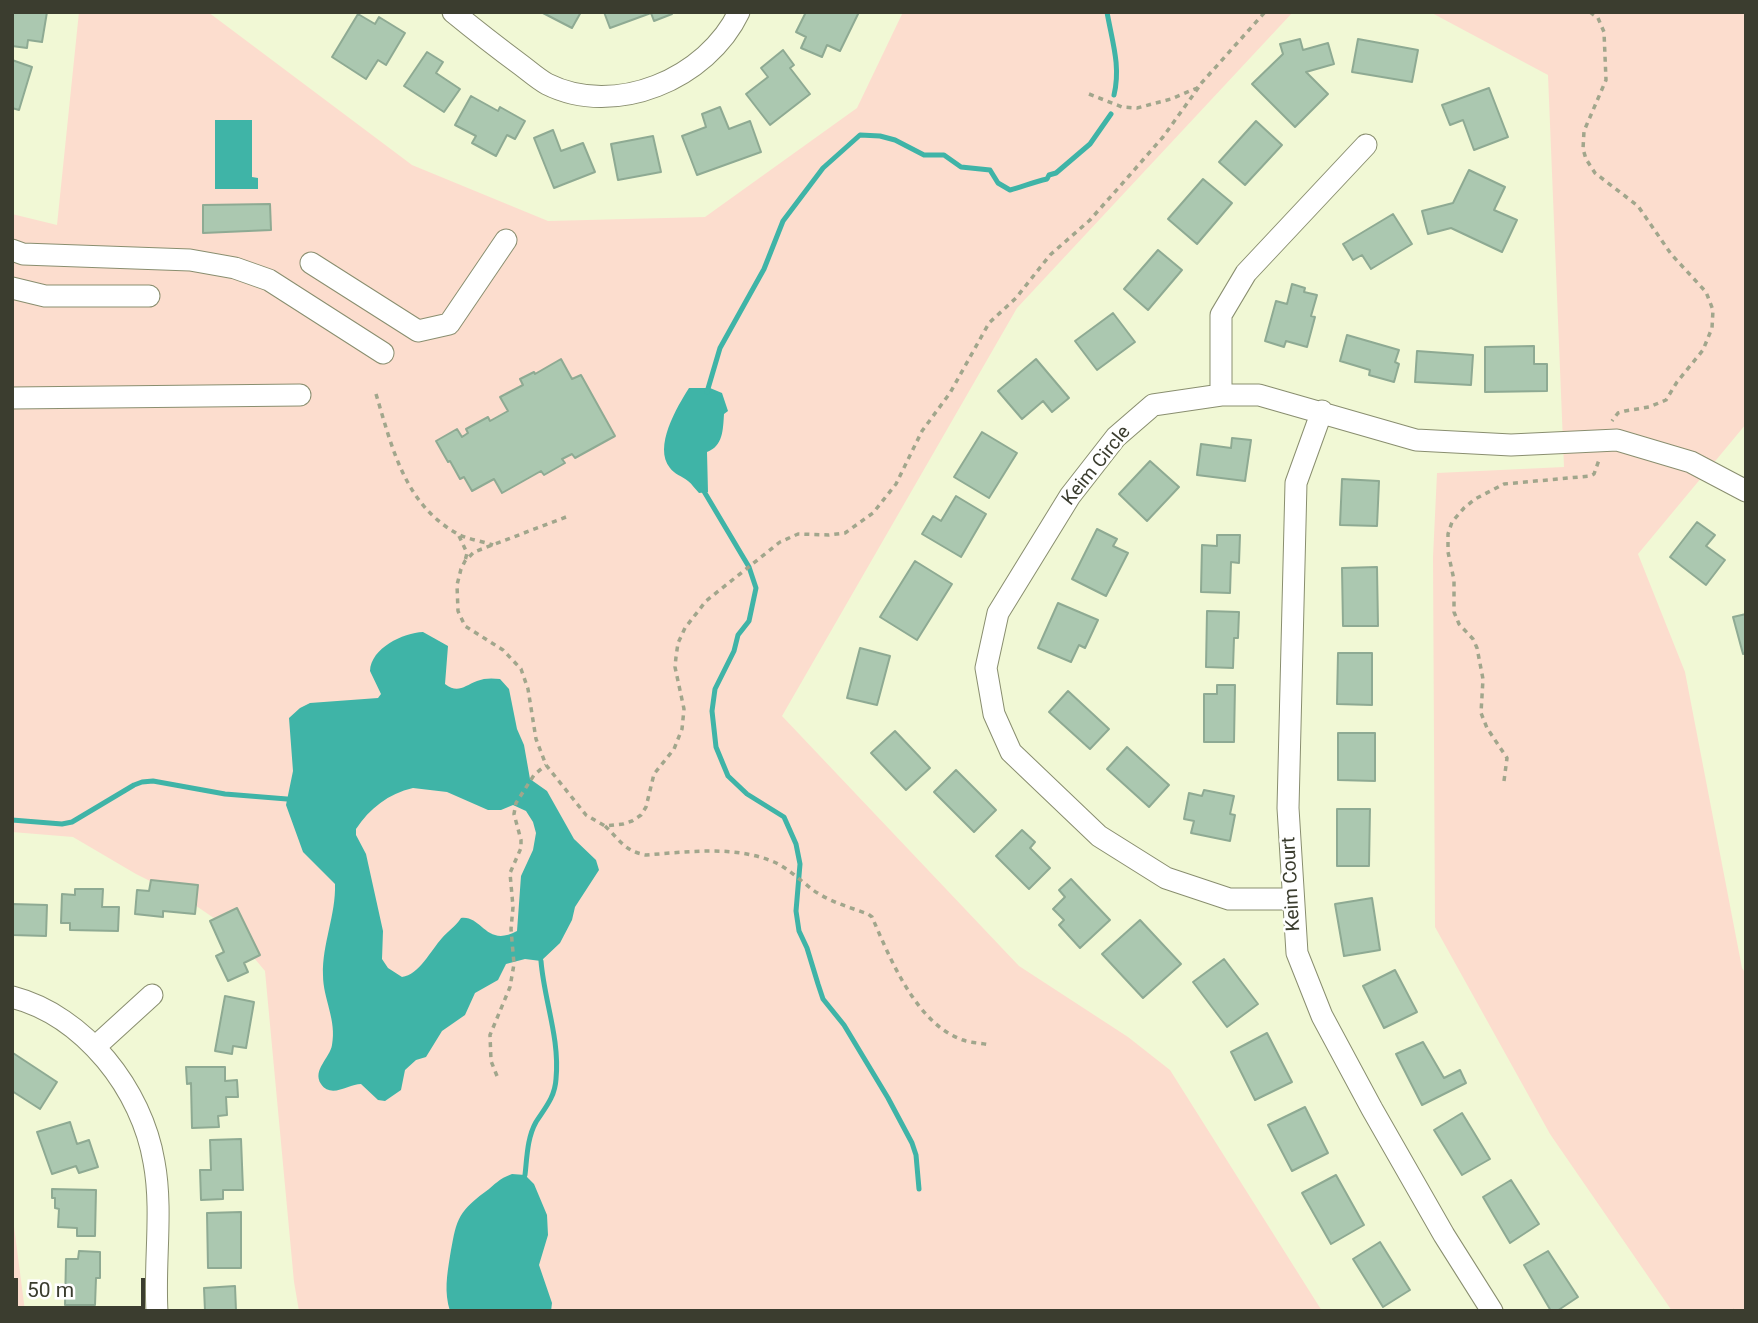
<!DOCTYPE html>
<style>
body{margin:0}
#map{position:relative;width:1758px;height:1323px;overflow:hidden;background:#f1f8d5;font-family:Roboto,sans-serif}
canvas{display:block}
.frame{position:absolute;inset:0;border:14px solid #3b3d2f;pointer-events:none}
.scale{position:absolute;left:14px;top:1278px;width:131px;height:32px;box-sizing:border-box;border:4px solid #3b3d2f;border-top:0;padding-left:9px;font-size:21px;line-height:24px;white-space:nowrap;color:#3b3d2f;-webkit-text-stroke:5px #fff;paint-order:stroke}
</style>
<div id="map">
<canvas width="1758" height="1323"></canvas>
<div class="frame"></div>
<div class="scale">50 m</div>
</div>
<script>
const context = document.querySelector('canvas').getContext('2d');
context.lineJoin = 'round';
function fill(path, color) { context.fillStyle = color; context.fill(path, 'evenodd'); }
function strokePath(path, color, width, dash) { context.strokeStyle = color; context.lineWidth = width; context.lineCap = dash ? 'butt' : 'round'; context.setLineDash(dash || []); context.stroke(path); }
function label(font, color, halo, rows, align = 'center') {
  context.font = font + ' Roboto,sans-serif'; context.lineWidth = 5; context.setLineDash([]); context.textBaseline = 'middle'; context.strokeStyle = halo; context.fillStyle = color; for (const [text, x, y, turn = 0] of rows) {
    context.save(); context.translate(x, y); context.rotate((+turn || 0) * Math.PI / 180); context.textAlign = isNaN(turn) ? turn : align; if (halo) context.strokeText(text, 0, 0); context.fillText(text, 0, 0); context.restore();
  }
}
const green = new Path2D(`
 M79,12h129l204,153 136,56 157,-4 152,-109 46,-96h390l-276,296 -235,408 237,250 109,71 42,33 152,241h-1023l-5,-29 -29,-311 -35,-42 -44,-30 -50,-25 -63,-37 -61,-5v-618l45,11z
 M1430,12h316v412l-108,130 47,118 57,296 4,6v337h-74l-122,-177 -115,-207 -2,-370 4,-84 127,-6 -16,-392z
 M12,1211l13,100h-13z`);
const water = new Path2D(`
 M215,120h37v57l6,1v11h-43z
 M689,388h21l12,5 6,18 -4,3c-1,16 -1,32 -17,38l1,40 -9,1c-4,-4 -7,-9 -11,-12 -6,-5 -14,-7 -18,-13 -17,-21 7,-61 19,-80z
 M423,632l25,14 -3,38c13,10 19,2 32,-3 7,-3 15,-3 23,-2l9,10 8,40 7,16 6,34 17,12 27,48 22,21 3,10 -24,37 -3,13 -12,23 -19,18 -16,-2 -19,5 -8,16 -23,13 -10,22 -23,16 -16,26 -10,3 -11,10 -4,20 -16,11 -7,-1 -17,-16c-12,0 -30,15 -40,0 -9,-14 9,-26 11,-39 5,-25 -9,-46 -9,-70 -1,-31 13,-60 12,-91l-32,-32 -17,-47 7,-34 -4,-53 11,-10 10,-5 68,-5 3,-4 -11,-23c1,-23 33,-38 53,-39zM413,788l34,4 41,18h13l12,-5 13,6 7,11 3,11 -3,17 -12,26 -4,55c-31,17 -35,-16 -56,-13 -6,9 -13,13 -19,20 -11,12 -23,37 -40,39l-14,-9 -6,-9 1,-28 -17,-77 -10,-19v-6c14,-21 32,-35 57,-41z
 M512,1174l13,1 9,9 13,31 1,20 -9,30 13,38 -1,8h-101c-6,-19 -3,-36 0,-55 6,-33 6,-43 35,-64 11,-8 13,-13 27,-18z`);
const stream = new Path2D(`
 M1107,12c5,29 14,54 7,83
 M707,392l13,-44 44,-79 19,-48 40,-53 37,-33 20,1 15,4 29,15h20l17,12 29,3 8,13 12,7c14,-4 24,-8 37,-11l2,-4 7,-2 34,-29 21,-30
 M702,488l47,79 7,21 -7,33 -11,14 -4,16 -19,38 -3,22 4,36 12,29 19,18 37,23 12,27 4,20 -4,47 3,20 8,17 11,36 5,15 21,26 44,73 24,45 4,12 3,34
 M12,820l50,4 10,-2 62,-37 8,-3 11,-1 72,13 62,5
 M525,1175c2,-17 2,-37 11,-53 9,-14 19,-25 20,-43 4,-41 -12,-79 -15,-118`);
const building = new Path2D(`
 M12,12h35l-5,30 -14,-2 -1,8 -15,-2z
 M541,12h40l-9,16z
 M604,12h67l1,2 -18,7 -3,-8 -41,15z
 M806,12h53l-19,39 -13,-6 -5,12 -21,-9 5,-11 -10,-5z
 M358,14l17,10 4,-7 26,16 -19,32 -8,-5 -12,19 -34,-22z
 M1300,39l3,11 25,-7 6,21 -28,8 22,22 -33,33 -43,-43 31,-30 -3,-10z
 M1358,39l60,11 -6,32 -60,-10z
 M783,50l11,15 -4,3 20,26 -40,31 -24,-31 22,-17 -7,-9z
 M427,52l16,10 -7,11 24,16 -16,23 -40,-26z
 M12,60l20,7 -13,43 -7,-2z
 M1489,88l19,49 -34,13 -11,-30 -13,5 -8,-20z
 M471,96l27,15 2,-4 25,14 -10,18 -8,-4 -11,21 -24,-13 4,-7 -21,-11z
 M720,107l9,22 21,-8 11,31 -64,23 -15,-39 24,-9 -4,-13z
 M1256,121l26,24 -37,40 -26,-23z
 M553,130l8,21 22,-8 12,29 -41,16 -20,-50z
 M653,136l8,36 -43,8 -7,-36z
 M1469,170l36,17 -11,23 23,10 -15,32 -51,-24 -23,6 -6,-23 31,-8z
 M1203,179l29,24 -35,41 -29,-25z
 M270,204l1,26 -68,3v-28z
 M1393,214l19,30 -41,25 -9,-14 -9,5 -10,-16z
 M1158,250l24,20 -34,40 -24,-21z
 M1292,284l13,4 -1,4 13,3 -6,21 4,1 -8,30 -21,-6 -2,6 -19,-6 11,-40 11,3z
 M1113,313l22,29 -38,28 -22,-29z
 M1347,335l52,15 -4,12 4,2 -5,18 -25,-7 1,-5 -30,-9z
 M1534,346v18h13v27l-62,1v-45z
 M1417,351l56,4 -2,30 -56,-3z
 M561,359l11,20 9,-4 34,61 -40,22 -3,-4 -10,5 3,4 -21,12 -3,-4 -39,22 -8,-14 -22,12 -8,-14 -4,2 -10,-18 -2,1 -12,-21 21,-12 5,8 6,-4 -2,-4 22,-12 2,4 18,-10 -8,-14 23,-12 -3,-6 14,-7 1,2z
 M1036,359l33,39 -17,14 -9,-11 -21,18 -24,-28z
 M982,432l35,21 -28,45 -35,-21z
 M1232,438l19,2 -6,41 -48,-6 4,-31 30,4z
 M1150,461l29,26 -32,34 -28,-27z
 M1342,479l37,2 -2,45 -37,-1z
 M956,496l30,18 -25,43 -39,-23 11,-18 8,5z
 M1697,522l18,13 -9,11 19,14 -19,25 -36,-28z
 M1097,529l20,10 -4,7 15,7 -22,43 -34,-17z
 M1217,535h23l-1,28 -8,-1 -1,31 -29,-1 1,-47 15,1z
 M915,561l37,23 -35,56 -37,-23z
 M1377,567l1,59h-35l-1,-58z
 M1058,603l40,17 -13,28 -6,-3 -8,17 -33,-14z
 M1207,611l32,1 -1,26h-4l-1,30 -27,-1z
 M1746,614v39l-3,1 -10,-37z
 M860,648l30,8 -13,49 -30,-7z
 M1338,653h34v52l-35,-1z
 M1217,685h18l-1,57h-30v-48h13z
 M1068,691l41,38 -19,20 -41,-37z
 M895,731l35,37 -24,22 -35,-37z
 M1338,733h37v48l-37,-1z
 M1127,747l42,38 -20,22 -42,-38z
 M956,770l40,40 -22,22 -40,-40z
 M1204,790l30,6 -4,18 5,1 -5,26 -39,-8 3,-12 -10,-2 5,-26 13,3z
 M1337,809h33l-1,57h-32z
 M1022,830l13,12 -5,6 20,20 -21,21 -33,-33z
 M1071,879l39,41 -30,28 -21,-23 5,-5 -11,-11 12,-12 -6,-7z
 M151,880l47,5 -3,29 -32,-3v6l-28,-3 2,-24 12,1z
 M75,889h28l-1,18h17l-1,24 -48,-1v-7h-9l1,-29 13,1z
 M1372,898l8,52 -36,6 -9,-52z
 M12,904l35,1 -1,31 -34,-1z
 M237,908l23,47 -16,8 4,9 -20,9 -12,-25 8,-4 -14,-31z
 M1140,920l41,44 -38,34 -41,-44z
 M1224,959l34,45 -31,23 -34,-45z
 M1395,970l22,42 -33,16 -21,-42z
 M225,996l29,6 -8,46 -13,-2 -1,8 -17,-3z
 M1267,1033l25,49 -37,18 -24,-48z
 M1423,1042l21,36 16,-8 6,13 -44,22 -26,-51z
 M13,1053l44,29 -17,27 -28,-18z
 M186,1067h39v14l12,-1 1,17h-12l1,18 -9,1 1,11 -27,1 -1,-45 -4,1z
 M1305,1107l23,46 -36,18 -24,-46z
 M1462,1113l28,46 -28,16 -28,-45z
 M70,1122l7,22 12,-4 9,27 -19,6 -3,-7 -24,8 -15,-42z
 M241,1139l2,51h-20v9l-22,1 -1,-30h11l-1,-30z
 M1336,1175l28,50 -33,19 -29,-51z
 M1511,1180l28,44 -29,19 -27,-46z
 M52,1189l44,1 -1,46h-18v-8l-19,-1 1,-18 -4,-1v-10h-3z
 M241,1212v56h-33l-1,-55z
 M1380,1242l30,48 -27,17 -30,-48z
 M79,1251l21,1v26h-4l-1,27h-30l1,-46h12z
 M1548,1251l30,46 -21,14h-6l-27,-46z
 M235,1286l1,25h-31l-1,-23z`);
const path = new Path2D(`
 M1590,12l8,6 6,14 2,48 -22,51 -1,18 3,10 9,14 43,33 33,48 35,38 7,18 -1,18 -9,22 -26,32 -11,18 -17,7 -24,4 -7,2 -6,8
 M1089,94l33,13 15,1 34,-9 26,-11 68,-76
 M376,394c16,53 28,109 80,139 10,6 25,8 37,12
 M566,517l-92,35 -9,9 -4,8 -4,16 1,26 7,15 38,24 18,19 7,20 8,50 10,26 40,50 19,11 18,-2 9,-3 9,-6 5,-8 8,-33 20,-25 8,-20 2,-20 -9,-42 1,-10 2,-14 7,-15 21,-27 74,-59 18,-8 31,1 16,-2 28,-20 23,-29 26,-53 28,-38 39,-70 27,-25 34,-43 40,-35 38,-43 35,-40 38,-53
 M459,536l8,17 -2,8
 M1504,781l3,-23 -20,-30 -6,-15 2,-34 -6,-31 -4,-9 -14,-15 -5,-12v-32l-6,-28v-18l4,-12 12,-14 11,-9 29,-15 86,-8 4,-2 6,-17
 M605,826c15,14 19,25 41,29 42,-3 88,-10 128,7 14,6 27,19 39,28 17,12 36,17 55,24l4,3c18,41 44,107 91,123 8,3 18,3 27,5
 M497,1076l-6,-15 -1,-26 20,-48 4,-23 -3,-35 2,-22 -3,-34 11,-25v-8l-7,-26 2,-11 18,-28 12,-10
 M1732,1310l1,1`);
const minor = new Path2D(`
 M453,12c22,18 45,36 68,53 8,6 17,14 26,19 68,34 160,-5 192,-72
 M12,250l11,4 167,6 45,8 34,12 114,73
 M311,263l107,68 31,-7 57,-84
 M12,288l33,8h104
 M1221,395v-80l25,-42 120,-128
 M12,398l288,-3
 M1322,411l-26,72 -8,325 9,145 25,63 50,93 72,126 48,76
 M1293,899h-64l-63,-21 -67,-42 -88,-84 -17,-38 -8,-46 12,-55 72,-117 46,-59 37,-32 68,-10h38l157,45 95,5 106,-5 74,22 55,29
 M12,997c73,19 130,93 142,165 9,48 0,100 3,149
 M95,1047l57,-52`);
const streetNames = [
 ["Keim Circle",1097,466,-51],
 ["Keim Court",1292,884,-93]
];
fill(green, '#fcddce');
fill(water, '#3fb4a7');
strokePath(stream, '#3fb4a7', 5);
fill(building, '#abc8b0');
strokePath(building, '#8eaa93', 2);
strokePath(minor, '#898e6f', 23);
strokePath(path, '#a1a68c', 3.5, [5, 5]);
strokePath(minor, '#fff', 21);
label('19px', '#3b3d2f', '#fff', streetNames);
</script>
